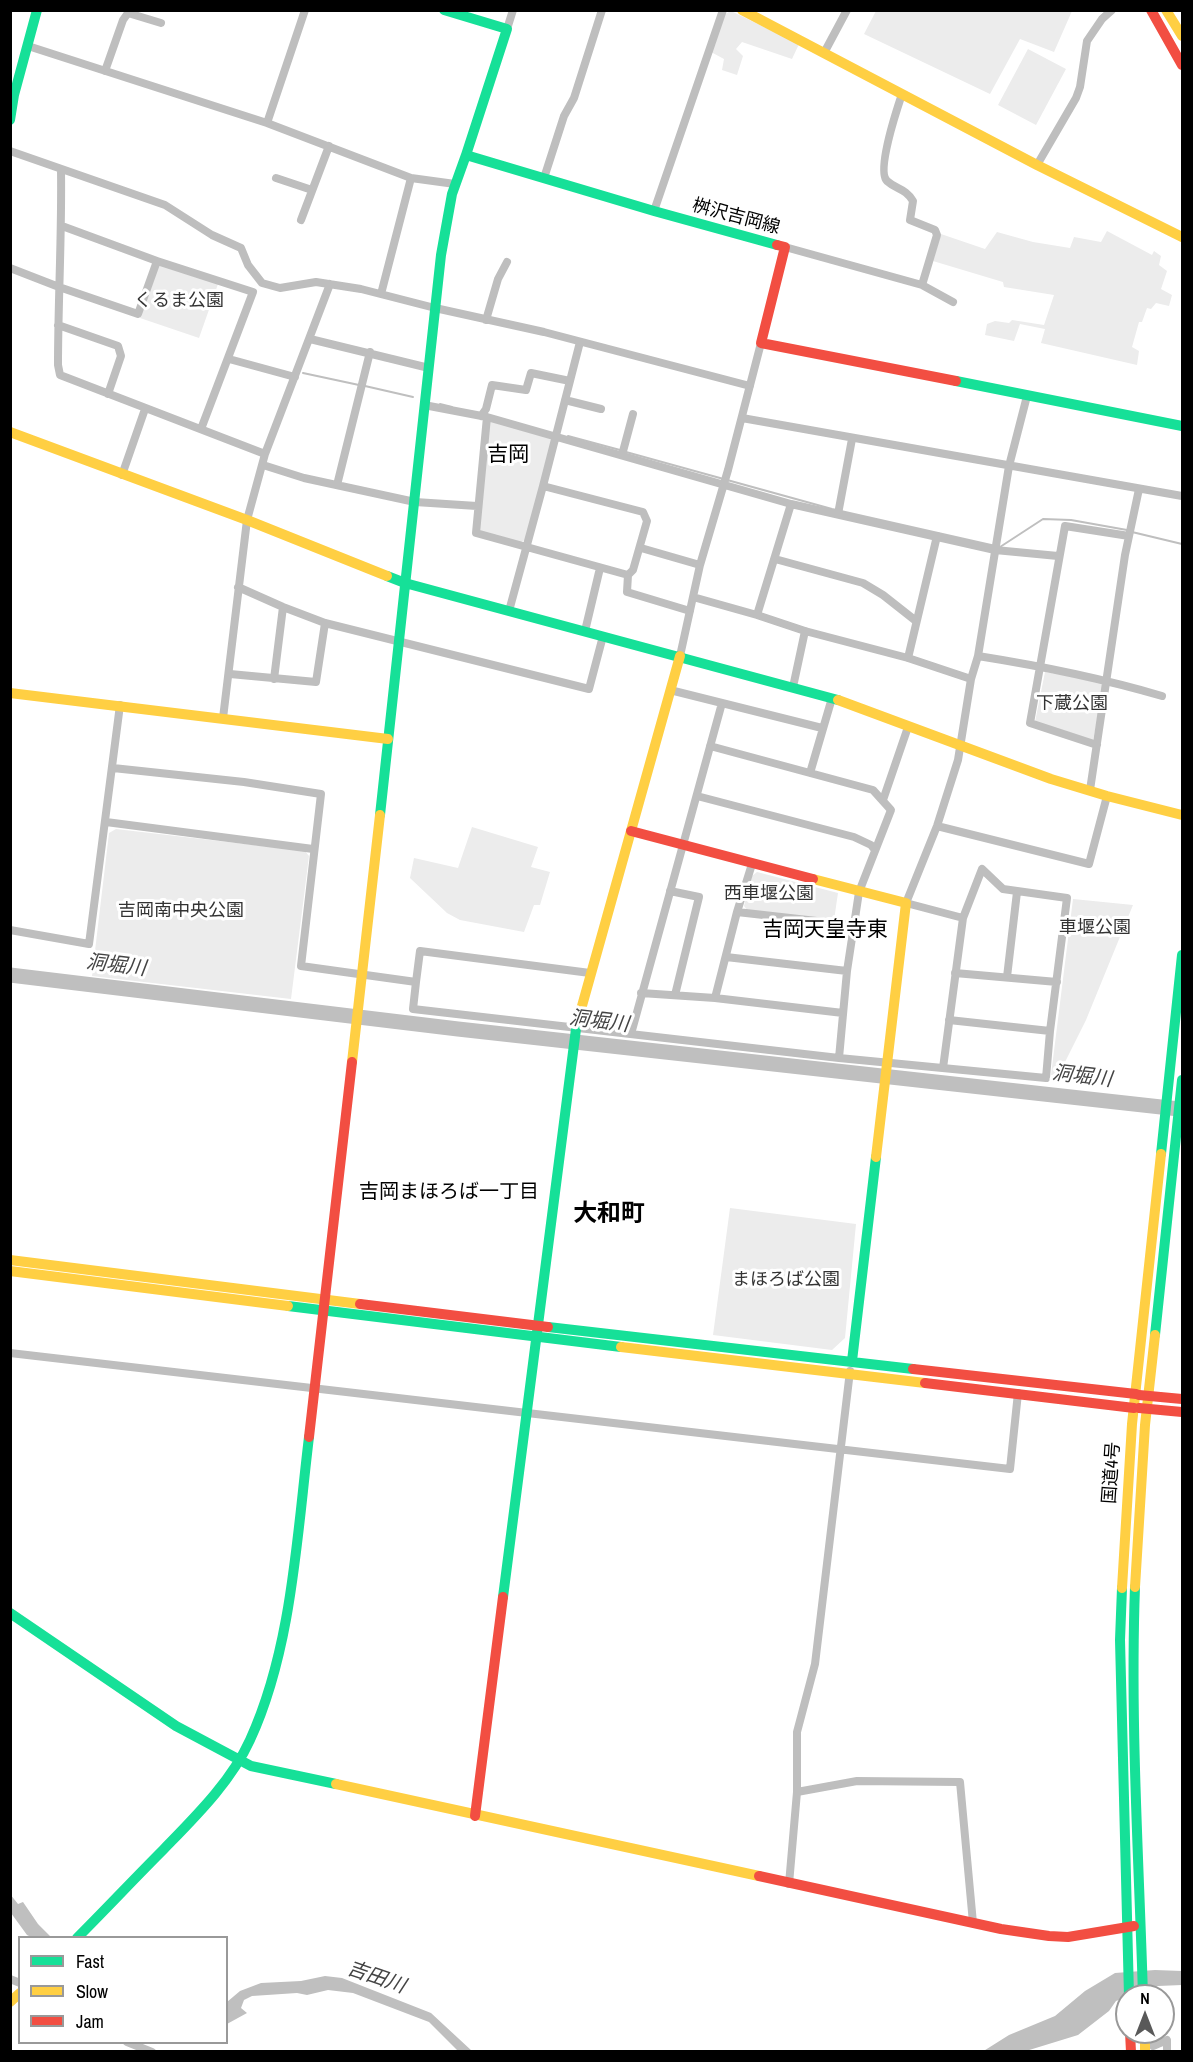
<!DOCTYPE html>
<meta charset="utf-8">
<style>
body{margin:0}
#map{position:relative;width:1193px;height:2062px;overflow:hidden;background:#fff;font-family:"Archivo Narrow",sans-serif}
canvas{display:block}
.frame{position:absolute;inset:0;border:12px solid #000;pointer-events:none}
.legend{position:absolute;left:18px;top:1936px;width:210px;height:108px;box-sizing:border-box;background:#fff;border:2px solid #999;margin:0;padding:8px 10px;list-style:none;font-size:18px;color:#000}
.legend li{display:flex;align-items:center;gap:12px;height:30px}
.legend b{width:30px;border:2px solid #999}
.north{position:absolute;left:1115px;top:1984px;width:60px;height:60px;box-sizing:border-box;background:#fff;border:2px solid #999;border-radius:50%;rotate:0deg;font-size:16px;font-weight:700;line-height:24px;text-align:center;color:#000}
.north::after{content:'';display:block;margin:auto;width:21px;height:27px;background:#595959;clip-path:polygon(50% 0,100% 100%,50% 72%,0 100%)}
</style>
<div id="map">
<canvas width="1193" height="2062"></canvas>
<div class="frame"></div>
<ul class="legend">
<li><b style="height:8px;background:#16e098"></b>Fast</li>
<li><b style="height:8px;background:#ffcf43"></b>Slow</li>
<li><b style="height:8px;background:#f24e42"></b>Jam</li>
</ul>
<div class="north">N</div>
</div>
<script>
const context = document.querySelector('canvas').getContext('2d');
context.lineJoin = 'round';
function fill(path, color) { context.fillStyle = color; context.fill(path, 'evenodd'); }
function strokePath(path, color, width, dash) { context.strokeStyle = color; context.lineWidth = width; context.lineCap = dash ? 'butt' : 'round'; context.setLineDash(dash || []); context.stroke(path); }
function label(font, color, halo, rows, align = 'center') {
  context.font = font + ' "Archivo Narrow","Noto Sans JP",sans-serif'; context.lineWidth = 6; context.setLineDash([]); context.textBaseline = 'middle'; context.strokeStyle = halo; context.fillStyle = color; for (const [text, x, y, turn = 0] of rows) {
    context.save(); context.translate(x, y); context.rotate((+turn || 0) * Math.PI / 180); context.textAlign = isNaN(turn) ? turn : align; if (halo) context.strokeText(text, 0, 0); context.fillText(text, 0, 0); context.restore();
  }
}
const green = new Path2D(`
 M731,11l68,33 -7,15 -50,-17 -6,7 7,7 -6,19 -15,-5 2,-11 -13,-7 14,-38z
 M876,11v-1l196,1 -18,41 -34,-13 -30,55 -126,-60z
 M1028,49l38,20 -30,56 -38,-20z
 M1107,231l45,24 2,-4 7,5 -2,9 8,6 -6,18 11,6 -3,11 -13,-3 -5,6 -4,-1 -5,14h-3l-7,25 7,4 -2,14 -96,-22 4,-14 -25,-5 -6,17 -29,-6 2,-11 8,-3 14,2 3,-3 32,5 10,-30 -50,-8 -1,-5 -70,-21 8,-27 44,15 12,-17 36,10 37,6 4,-11 27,5z
 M159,265l59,19 -19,54 -59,-20z
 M489,419l64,17 -28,104 -6,3 -40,-12z
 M1045,672l59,10 -11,59 -58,-19z
 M472,827l66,20 -7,20 19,5 -10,33h-6l-10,27 -64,-12 -13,-7 -37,-35 4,-20 44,10z
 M116,829l189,22 4,5 -18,143 -199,-23 17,-143z
 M757,872l81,21 -4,27 -86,-9 -4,-5 8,-30z
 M1073,899l60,6 -47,115 -27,54 -8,1z
 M730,1208l126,16 -11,114 -13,12 -119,-15z`);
const water = new Path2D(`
 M10,1894l8,10 5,-2 15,22 13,13h-20l-4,-2 -16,-22z
 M1155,1970l27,1v14l-24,1 -42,15 -7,10 -31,24 -52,16 -44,1 27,-17 46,-19 30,-25 30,-18z
 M325,1976l17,2 89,35 41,38h-14l-29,-29 -76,-29 -25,-3 -21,5 -10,-2 -45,3 -8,4 -3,8 6,5 -20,11v-22l13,-11 21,-8 40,-2z`);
const stream = new Path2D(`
 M303,373l56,12
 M365,386l48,11
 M440,404l12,3
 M568,436l52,14
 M626,452l206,57 168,38 43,-28 28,1 56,10
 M1132,532l50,12`);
const river = new Path2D(`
 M10,975l448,54 721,80`);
const street = new Path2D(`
 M507,29l6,-19
 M28,46l239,77 144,55 44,6
 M824,53l23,-43
 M105,71l18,-51 5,-7 33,10
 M902,94c-5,15 -26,77 -15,87 10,9 18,7 26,20l-3,19 25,10 2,5 -15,50
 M267,123l38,-113
 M10,151l155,54 47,30 29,13 7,17 14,18 18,5 36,-6 45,7 74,19 109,24 206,54
 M1037,165l39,-67 4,-11 7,-46 15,-22 10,-9
 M61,170c1,65 -3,130 -3,195l2,10 205,79
 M276,178l36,12
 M544,178l20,-62 10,-18 28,-88
 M654,211l69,-201
 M301,220l28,-74
 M62,226l95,35
 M785,247l137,38 31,17
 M10,268l49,19 79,27 19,-53 96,31 -52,137
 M381,294l30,-116
 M486,320l12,-41 9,-17
 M58,325l60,21 3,10 -13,38
 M310,339l119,29
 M229,359l66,18
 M565,400l36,9
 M424,405l63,12 304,87 204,46 63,6
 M481,416l5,-7 6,-24 34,5 5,-17 39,8
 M487,417l-11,116 152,42 5,-5 14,-49 -4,-9 -100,-26
 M742,418l440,78
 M622,455l11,-41
 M263,465l41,13 111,24 62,4
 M122,475l23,-66
 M337,485l33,-133
 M838,514l14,-75
 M641,548l59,17
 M775,559l88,24 20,12 33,26
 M628,575l-1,17 63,19
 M238,587l45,20 42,16 264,66 14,-53
 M693,597l64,18 48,16 103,27 63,21
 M509,611l34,-125 37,-144
 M757,615l34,-111
 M585,631l15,-63
 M680,656l20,-91 28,-95 33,-127
 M978,656c63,10 123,22 184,40
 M908,658l29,-122
 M230,674l86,8 9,-59
 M274,679l9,-72
 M793,687l12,-56
 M670,690l152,38
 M223,718l24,-198 18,-66 65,-170
 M1097,745l-67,-22 35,-197 64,10
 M710,746l163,44 18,20 -32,82 -12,79 -8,87
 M113,768l131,14 77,12 -20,172 115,16 4,-31 170,22
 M810,773l22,-75
 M1090,790l35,-235 14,-66
 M697,796l157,41 17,8 4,5
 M883,800l25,-73
 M106,822l207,27
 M937,826l152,38 18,-68
 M670,891l29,6 -24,98
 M737,912l115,13
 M963,918l-57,-15 31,-77 21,-66 13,-81 7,-23 31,-190 18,-70
 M10,930l79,14 31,-239
 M726,957l121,14
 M955,973l102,9
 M1007,977l10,-85
 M416,982l-3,27 426,49 207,20 4,-47 17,-133 -64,-9 -21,-20 -19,49 -20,150
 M641,993l74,5 128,15
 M715,998l22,-86 15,-48
 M949,1020l101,11
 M631,1034l91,-331
 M10,1353l1000,116 8,-76
 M797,1792l60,-11 103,1 13,141
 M789,1884l8,-92v-60l18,-68 35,-293
 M10,1979l10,4
 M127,2042l25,10
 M1153,2046l14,-6v12`);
const fast = new Path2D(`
 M444,10l63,19 -41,126 188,56 123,34
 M10,120l4,-25 23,-85
 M956,381l226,45
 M387,576l18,7 433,117
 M380,815l61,-560 11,-61 14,-39
 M1161,1154l21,-199
 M288,1306l333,41
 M548,1327l365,42
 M1155,1335l27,-255
 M852,1361l24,-204
 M1135,1587c-5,136 4,273 8,409
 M1122,1588l-2,52 9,356
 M503,1597l73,-568 4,-16
 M10,1613l166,113 75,40 85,18
 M77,1938c29,-29 57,-59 86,-88 32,-33 68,-68 87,-110 42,-91 47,-205 59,-303`);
const slow = new Path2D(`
 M742,10l295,155 145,72
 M1166,10l16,26
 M10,432l237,88 140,56
 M10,693l378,46
 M838,700l213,79 56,17 75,19
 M813,879l93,24 -30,254
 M580,1013l100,-357
 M352,1062l28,-247
 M10,1260l350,44
 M10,1271l278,35
 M621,1347l304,36
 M1135,1587l10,-162 10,-90
 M1122,1588l10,-164 29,-270
 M336,1784l423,92
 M10,2002l10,-9
 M1145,2032v20`);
const jam = new Path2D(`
 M1151,10l31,55
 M777,245l8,2 -24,96 195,38
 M631,831l182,48
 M360,1304l188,23
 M913,1369l223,25
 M925,1383l209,25
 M1139,1395l43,4
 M1139,1408l43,4
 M309,1437l43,-375
 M475,1816l28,-219
 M759,1876l242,53 48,7 19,1 66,-11
 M1130,2032l1,20`);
const streetNames = [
 ["桝沢吉岡線",736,217,15],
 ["国道4号",1112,1473,-86]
];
const parkNames = [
 ["くるま公園",179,301],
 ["下蔵公園",1072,704],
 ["西車堰公園",769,894],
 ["吉岡南中央公園",181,911],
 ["車堰公園",1095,928],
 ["まほろば公園",786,1280]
];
const waterNames = [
 ["洞堀川",116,966,7],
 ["洞堀川",599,1022,7],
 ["洞堀川",1082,1077,7],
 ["吉田川",376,1978,19]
];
const neighbourhoodNames = [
 ["吉岡まほろば一丁目",449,1193]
];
const quarterNames = [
 ["吉岡",508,455],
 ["吉岡天皇寺東",825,930]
];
const districtNames = [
 ["大和町",609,1215]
];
fill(green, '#ececec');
fill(water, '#bfbfbf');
strokePath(stream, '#bfbfbf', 2);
strokePath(river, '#bfbfbf', 15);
strokePath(street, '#bebebe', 8);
strokePath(fast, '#16e098', 10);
strokePath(slow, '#ffcf43', 10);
strokePath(jam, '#f24e42', 10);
label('18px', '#000', '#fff', streetNames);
label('18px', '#333', '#fff', parkNames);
label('italic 20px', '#444', '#fff', waterNames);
label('20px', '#000', '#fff', neighbourhoodNames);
label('21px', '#000', '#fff', quarterNames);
label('bold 24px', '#000', '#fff', districtNames);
</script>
